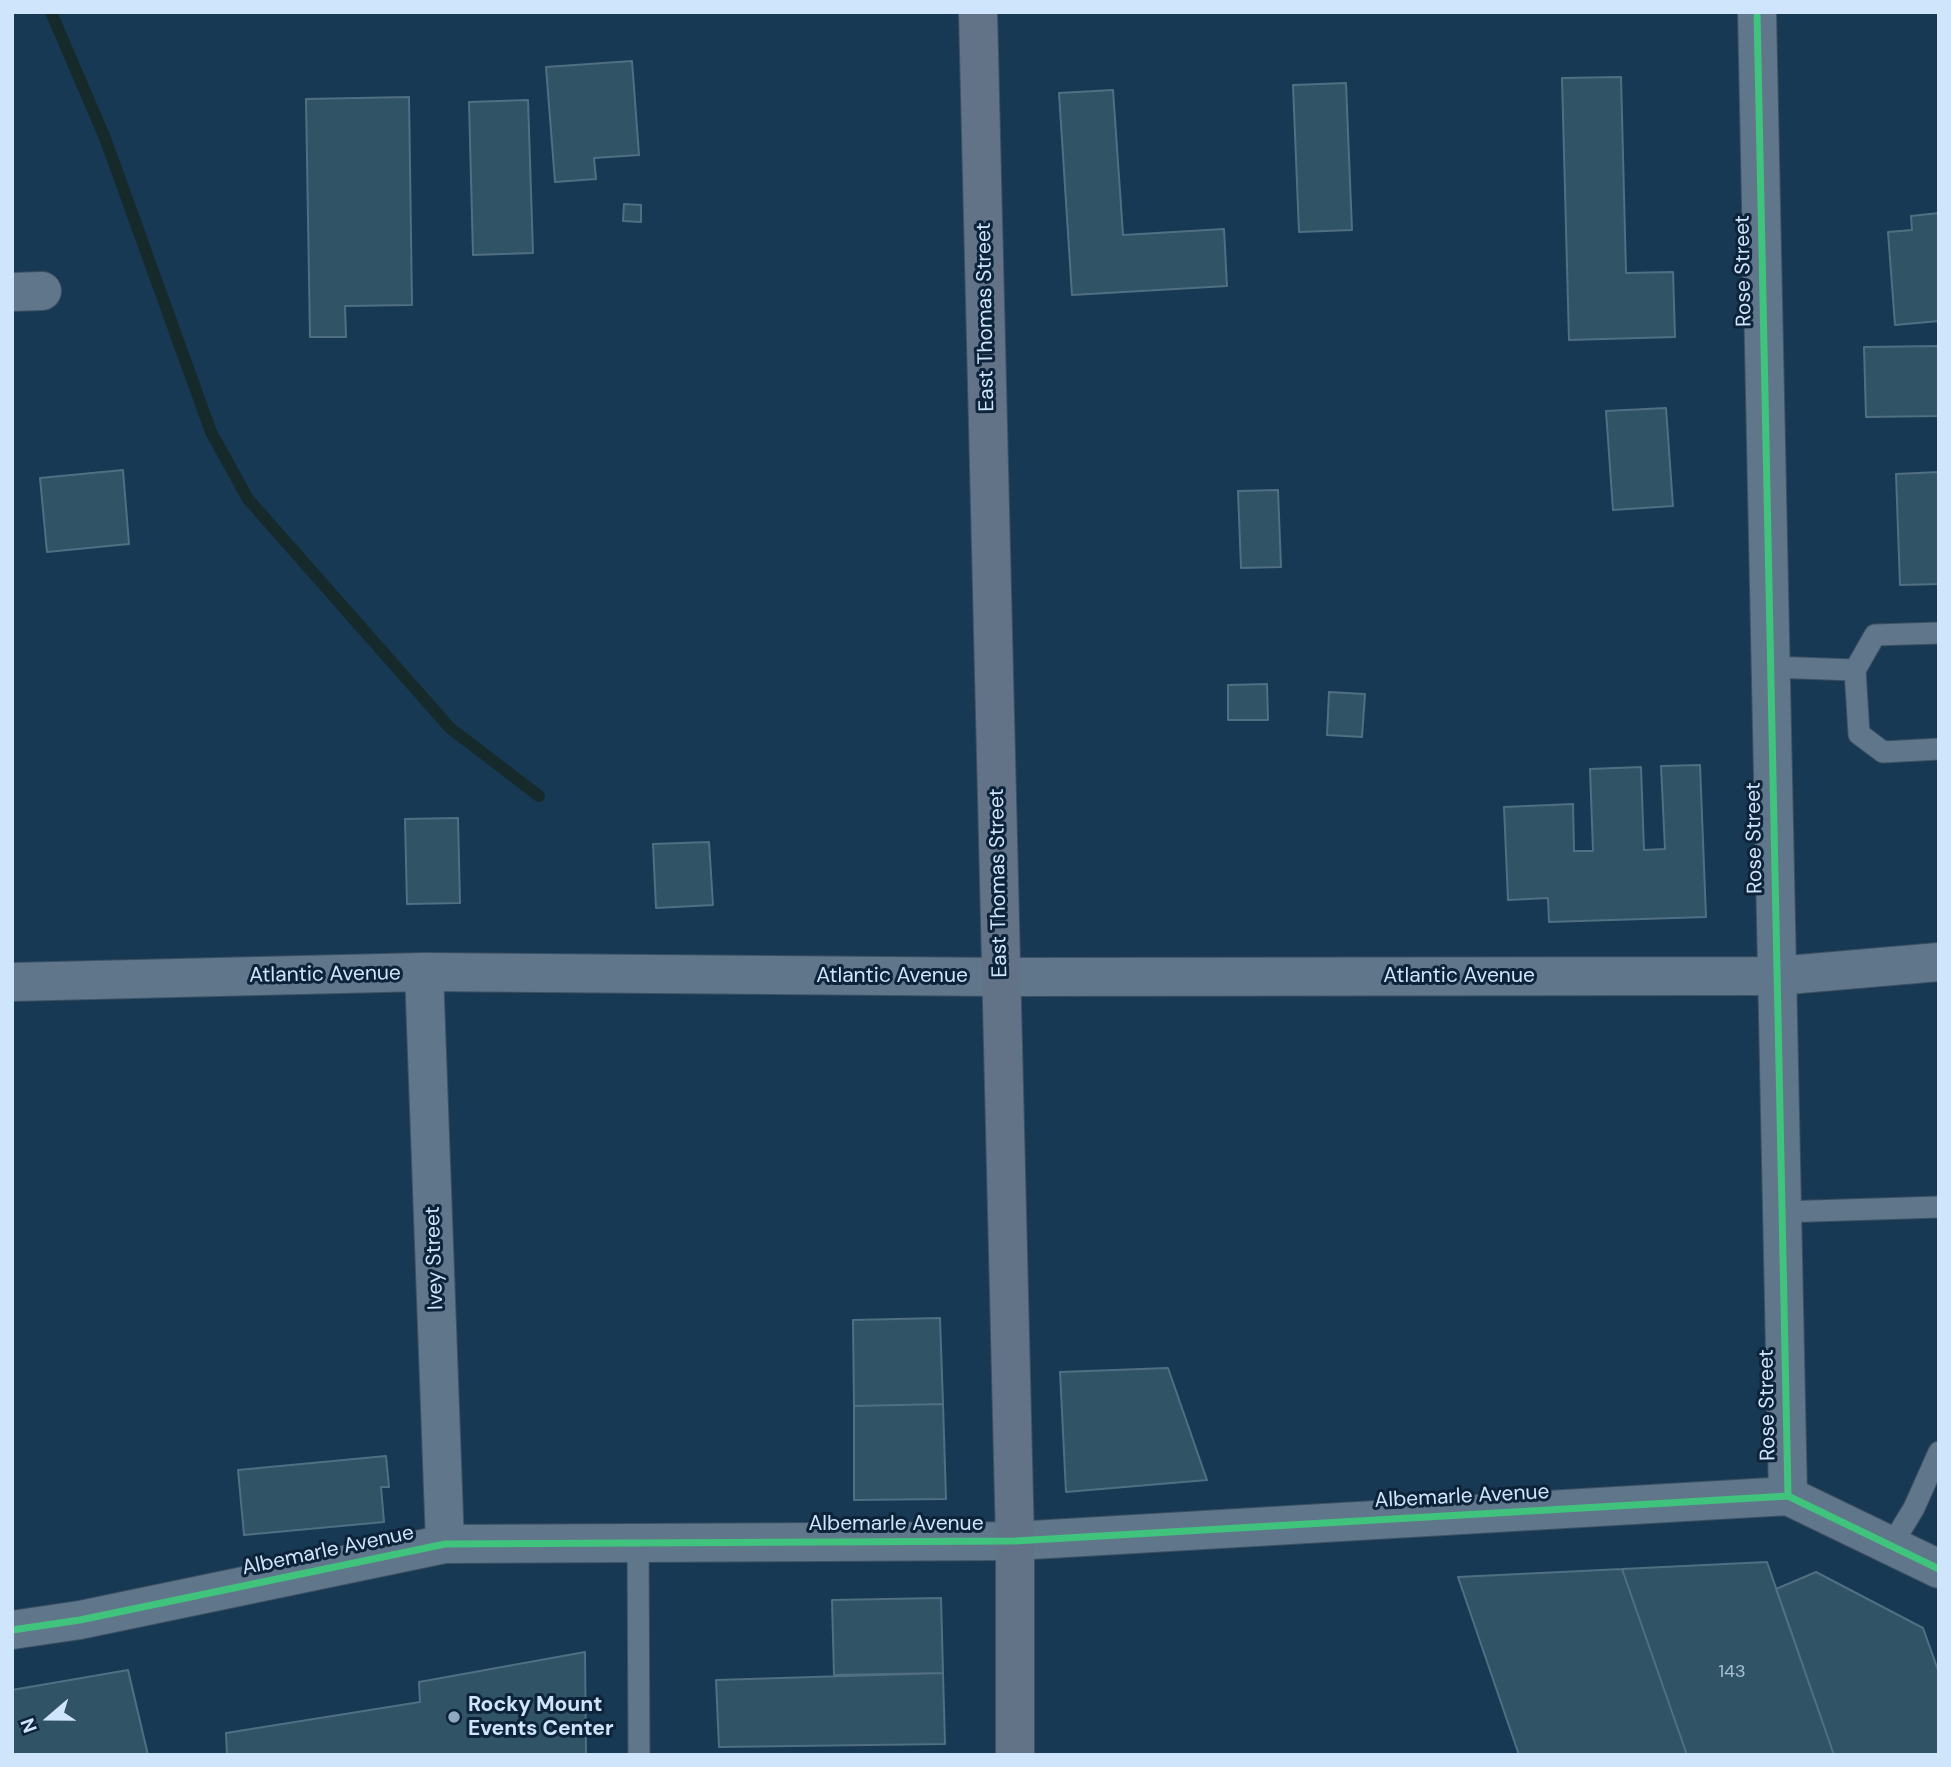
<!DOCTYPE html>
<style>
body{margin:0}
#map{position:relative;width:1951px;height:1767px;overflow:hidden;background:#183954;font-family:"DM Sans",sans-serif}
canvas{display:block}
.frame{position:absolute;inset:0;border:14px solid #cfe5fc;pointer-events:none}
.north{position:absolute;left:14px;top:1683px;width:70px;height:70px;-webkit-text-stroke:5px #0d2339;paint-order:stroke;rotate:250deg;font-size:19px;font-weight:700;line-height:28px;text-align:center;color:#cfe5fc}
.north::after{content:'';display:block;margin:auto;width:24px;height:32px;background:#cfe5fc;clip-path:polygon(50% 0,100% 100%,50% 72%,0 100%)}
</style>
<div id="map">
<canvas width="1951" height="1767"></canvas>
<div class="frame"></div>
<div class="north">N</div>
</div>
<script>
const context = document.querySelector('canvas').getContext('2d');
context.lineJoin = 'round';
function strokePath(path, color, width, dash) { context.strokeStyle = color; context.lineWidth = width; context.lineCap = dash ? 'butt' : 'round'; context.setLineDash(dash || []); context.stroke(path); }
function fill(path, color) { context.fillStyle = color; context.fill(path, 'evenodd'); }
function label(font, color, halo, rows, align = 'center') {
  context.font = font + ' "DM Sans",sans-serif'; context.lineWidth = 6; context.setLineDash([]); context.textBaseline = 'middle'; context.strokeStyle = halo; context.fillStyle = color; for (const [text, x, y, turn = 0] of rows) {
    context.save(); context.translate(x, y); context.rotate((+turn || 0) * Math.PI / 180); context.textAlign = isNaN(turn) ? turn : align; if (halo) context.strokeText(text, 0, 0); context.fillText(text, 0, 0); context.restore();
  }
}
const stream = new Path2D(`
 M51,12l54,126 106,294 37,67 202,229 89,68`);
const building = new Path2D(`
 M632,61l7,94 -45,3 2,21 -41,3 -9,-115z
 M1621,77l5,196 47,-1 2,65 -106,3 -7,-262z
 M1346,83l6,147 -53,2 -6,-147z
 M1113,90l10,145 101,-6 3,57 -155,9 -13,-202z
 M409,97l3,208 -67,1 1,31h-36l-4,-238z
 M528,100l5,153 -60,2 -4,-153z
 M624,204l17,1v17l-18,-1z
 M1939,213v108l-44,4 -7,-93 24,-2 -1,-14z
 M1939,346v70l-73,1 -2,-70z
 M1666,408l7,98 -60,4 -7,-99z
 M123,470l6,74 -82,8 -7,-74z
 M1939,472v112l-39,1 -4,-111z
 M1278,490l3,77 -40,1 -3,-77z
 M1267,684l1,36h-40v-35z
 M1329,692l36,2 -3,43 -35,-2z
 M1700,765l6,152 -157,5 -1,-24 -40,2 -4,-93 69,-3 1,47h19l-3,-82 51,-2 3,83 21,-1 -4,-83z
 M458,818l2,85 -53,1 -2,-85z
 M709,842l4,63 -57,3 -3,-64z
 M940,1318l3,86 -89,2 -1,-86z
 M1168,1368l39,112 -141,12 -6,-120z
 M943,1404l3,95 -92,1v-94z
 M386,1456l3,31h-8l3,35 -140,13 -6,-65z
 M1767,1562l67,193h-147l-65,-186z
 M1622,1569l65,186h-168l-61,-178z
 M1816,1572l107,56 16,45v81l-105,1 -58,-166z
 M941,1598l2,75 -109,2 -2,-75z
 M585,1652l1,103h-359l-1,-22 194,-31 -1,-20z
 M128,1670l20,85h-136v-65z
 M943,1673l2,71 -226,3 -3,-67z`);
const service = new Path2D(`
 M1770,667l85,3 4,64 24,18 56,-3
 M1855,670l20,-35 64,-2
 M1781,1212l158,-5
 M638,1543l1,212
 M1891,1546l23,-38 25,-56`);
const minor = new Path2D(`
 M1757,12l31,1484 151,73
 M12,292l30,-1
 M424,972l21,572
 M12,1630l68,-10 365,-76 570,-3 773,-45`);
const secondary = new Path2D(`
 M12,982l412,-10 577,5 775,-1 163,-14`);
const primary = new Path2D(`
 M978,12l37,1529v214`);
const cycleway = new Path2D(`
 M1757,12l31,1484 151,73
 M12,1630l68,-10 365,-76 570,-3 773,-45`);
const markers = [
 [454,1717,7,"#8fa9c1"]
];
const numberNames = [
 ["143",1732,1672]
];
const streetNames = [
 ["Rose Street",1744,271,-91],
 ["East Thomas Street",986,317,-91],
 ["Rose Street",1755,838,-91],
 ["East Thomas Street",999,883,-91],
 ["Atlantic Avenue",325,975,-1],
 ["Atlantic Avenue",892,976],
 ["Atlantic Avenue",1459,976],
 ["Ivey Street",435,1258,-92],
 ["Rose Street",1768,1405,-91],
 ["Albemarle Avenue",1462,1497,-3],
 ["Albemarle Avenue",896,1524],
 ["Albemarle Avenue",328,1551,-12]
];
const poiNames = [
 ["Rocky Mount",468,1705],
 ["Events Center",468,1729]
];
strokePath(stream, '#162a2c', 12);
fill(building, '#305366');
strokePath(building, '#506f83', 2);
strokePath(service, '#3d5163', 23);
strokePath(minor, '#3d5163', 40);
strokePath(secondary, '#3d5163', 40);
strokePath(primary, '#3d5163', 40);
strokePath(service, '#60768b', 21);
strokePath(minor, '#60768b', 38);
strokePath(secondary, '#60768b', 38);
strokePath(primary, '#637387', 38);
strokePath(cycleway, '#40c37c', 7);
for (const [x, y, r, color] of markers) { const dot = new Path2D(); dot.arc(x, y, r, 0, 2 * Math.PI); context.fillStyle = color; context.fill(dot); strokePath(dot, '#0d2339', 2.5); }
label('18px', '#a7c0d6', null, numberNames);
label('21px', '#cfe5fc', '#0d2339', streetNames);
label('bold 21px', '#cfe5fc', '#0d2339', poiNames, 'left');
</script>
